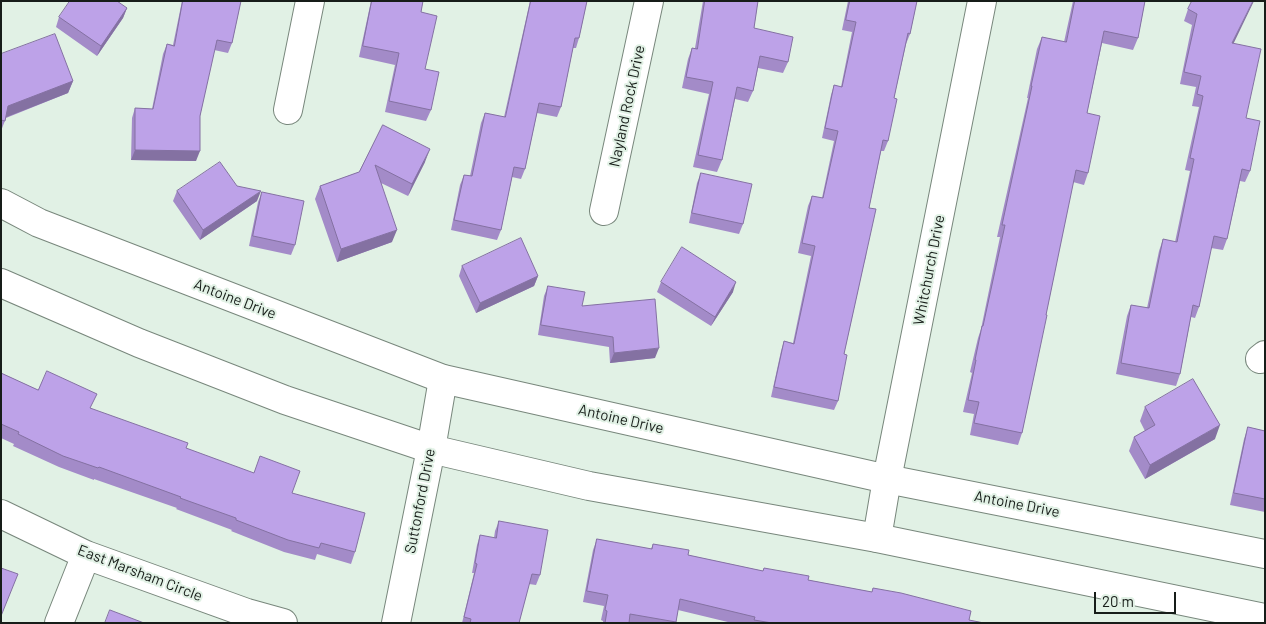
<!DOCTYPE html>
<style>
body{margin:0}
#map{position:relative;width:1266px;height:624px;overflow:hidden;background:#e1f1e5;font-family:Barlow,sans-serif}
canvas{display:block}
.frame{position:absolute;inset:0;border:2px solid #171d19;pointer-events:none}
.scale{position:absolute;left:1094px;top:592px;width:82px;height:22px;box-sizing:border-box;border:2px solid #171d19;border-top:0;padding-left:6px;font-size:15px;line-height:18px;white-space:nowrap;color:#171d19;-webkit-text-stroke:4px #e1f1e5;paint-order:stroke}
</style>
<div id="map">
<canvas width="1266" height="624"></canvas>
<div class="frame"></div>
<div class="scale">20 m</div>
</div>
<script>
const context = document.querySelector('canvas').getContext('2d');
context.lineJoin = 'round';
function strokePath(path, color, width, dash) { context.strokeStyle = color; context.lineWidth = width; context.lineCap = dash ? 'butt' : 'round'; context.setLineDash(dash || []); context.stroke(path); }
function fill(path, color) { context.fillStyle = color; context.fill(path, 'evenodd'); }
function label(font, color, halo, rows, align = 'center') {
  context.font = font + ' Barlow,sans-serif'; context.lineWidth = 4; context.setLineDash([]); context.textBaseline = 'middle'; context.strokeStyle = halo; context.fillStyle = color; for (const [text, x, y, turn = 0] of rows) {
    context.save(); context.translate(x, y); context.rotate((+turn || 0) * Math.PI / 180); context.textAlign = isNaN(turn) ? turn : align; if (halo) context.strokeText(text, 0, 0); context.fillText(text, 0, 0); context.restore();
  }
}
const street = new Path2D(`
 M288,110l22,-109
 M604,211l45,-210
 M1260,359l5,-4
 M1,514l85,41 161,58 36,10
 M877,538l10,-59 95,-478
 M59,623l27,-68
 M396,623l35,-174 12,-70`);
const secondary = new Path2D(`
 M1,203l38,20 404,156 444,100 378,75
 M1,283l138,60 146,57 146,49 158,37 288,52 388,80`);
const wall = new Path2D(`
 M182,1h59l-9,42 -4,10 -14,-3 -14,66 -4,45 -65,-1 1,-42 3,-10 17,1 11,-55 4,-10 6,1z
 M371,1h52l-2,11 4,57 6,41 -5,11 -41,-9 10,-47 -36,-8z
 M530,1h57l-8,37 -3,10h-3l-12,59 -4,10 -20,-4 -12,56 -4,10 -9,-2 -11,53 -4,10 -46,-10 9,-45 4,-10 6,1 11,-53 4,-10 19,4z
 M703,1h55l-4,27 34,34 -5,11 -25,-5 -5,23 -5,11 -13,-3 -13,61 -5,12 -24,-5 16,-73 -27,-6 6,-29 4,-11h3z
 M848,1h69l-7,33 -4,10 -12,54 -6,43 -4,10h-3l-12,57 -3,49 -2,6 -20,91 -6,47 -4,9 -63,-13 10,-46 3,-10 9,2 18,-87 -13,-3 10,-47 4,-10 10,2 12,-57 -12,-3 9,-43 3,-10 7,2 11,-55 -10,-2z
 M1073,1h72l-7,37 -5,12 -31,-7 -15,70 1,60 -4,12 -11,-3 -51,251 -4,12 -48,-10 4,-21 -11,-2 9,-39 -2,-1 8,-34 3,-9 19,-92h-3l31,-139h-1l10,-49 5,-12 22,5z
 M1192,1l41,42 13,75 4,53 -5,11 -5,-1 -13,58 -4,11 -12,-2 -12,59 -4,11 -4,-1 -11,57 -4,12 -60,-12 11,-58 4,-11 16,3 12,-57 4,-12 12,3 15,-71 -5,-1 14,-63 -7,-1 4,-19 -16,-3 12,-59 -8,-4 4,-12z
 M127,8l-4,10 -26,38 -41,-29 3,-10z
 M1,54l72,27 -5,12 -62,25 -5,13z
 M383,125l42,37 -17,34 -27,-13 11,59 -55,20 -22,-63 5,-13 39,-14z
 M701,173l42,51 -4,10 -50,-11 8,-40z
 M237,186l20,15 -57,39 -27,-39 4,-10z
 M262,192l33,53 -4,10 -42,-9 9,-44z
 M462,266l76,10 -4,10 -58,27 -17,-37z
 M661,282l72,10 -22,34 -54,-34z
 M548,286l34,20 73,52 -45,5 -1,-16 -71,-12 6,-39z
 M1,373l37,17 53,19 95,39 106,45 63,59 -4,12 -34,-10 -2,6 -31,-8 -53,-21 1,-1 -56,-21 1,-1 -83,-29v1l-35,-13 -46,-21 1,-2 -13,-6z
 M1145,407l70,32 -70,40 -16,-28 5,-14 11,-6 -5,-10z
 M1248,427l17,4v81l-35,-7 14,-66z
 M499,521l41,54 -4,10 -7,-1 -10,39h-57l12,-50h-2l5,-28 3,-10 14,3 1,-7z
 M597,539l54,10 2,-5 35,11 75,16 1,-3 44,12 64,12 1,-4 96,32 15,3h-252l-54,-13 -2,13h-73v-2l-2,-1 3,-14 -21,-4 10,-52z`);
const shadedWall = new Path2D(`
 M1253,1h1l-26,54 4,-12z
 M127,8l-4,10 -26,38 4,-10z
 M73,81l-5,12 -64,25 4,-12z
 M430,149l-5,13 -17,34 4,-12z
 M135,150l65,1 -4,10 -65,-1z
 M261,191l-4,10 -57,39 3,-10z
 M397,230l-5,12 -55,20 4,-13z
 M538,276l-4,10 -58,27 4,-10z
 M736,282l-3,10 -22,34 4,-9z
 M659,348l-4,10 -45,5 4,-10z
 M1220,425l-5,14 -70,40 5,-14z`);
const building = new Path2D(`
 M70,1h47l10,7 -26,38 -42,-29z
 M183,1h58l-9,42 -15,-3 -17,76v35l-65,-1v-42l18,1 14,-65 7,2z
 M372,1h51l-2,11 16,4 -12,53 14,3 -8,38 -42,-9 10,-48 -36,-7z
 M531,1h56l-8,37h-4l-14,69 -22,-4 -14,66 -11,-2 -13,63 -47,-10 10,-45 8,1 13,-63 20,4z
 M705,1h53l-4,27 39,9 -5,25 -28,-6 -7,35 -16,-4 -15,73 -24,-5 15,-73 -27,-5 6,-29 5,1z
 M850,1h67l-7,33 -2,-1 -14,65 3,1 -9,42 -5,-1 -14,68 7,1 -32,145 3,1 -9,46 -64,-14 10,-46 10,3 21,-98 -13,-3 10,-47 11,2 15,-67 -13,-3 9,-43 8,2 14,-65 -10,-2z
 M1075,1h70l-7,37 -34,-7 -17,82 13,3 -12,57 -12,-3 -30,145h1l-25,118 -48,-10 5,-21 -11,-2 8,-40h-1l7,-34h1l22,-101h-3l30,-139h-1l11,-49 24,5z
 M1192,1h61l-21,42 29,6 -15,69 14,3 -10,50 -8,-2 -15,70 -13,-3 -15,71 -6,-2 -13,69 -59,-11 10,-58 18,3 14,-69 14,3 17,-83 -4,-1 13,-62 -6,-2 4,-18 -17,-4 13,-58 -9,-5z
 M55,34l18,47 -65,25 -3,15 -4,-1v-66z
 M383,125l47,24 -18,35 -37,-19 22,65 -56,19 -21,-63 39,-14z
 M220,162l17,24 24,5 -58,39 -26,-39z
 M701,173l51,11 -9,40 -51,-11z
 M262,192l42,9 -9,44 -42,-9z
 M521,238l17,38 -58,27 -18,-37z
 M682,247l54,35 -21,35 -54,-35z
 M548,286l37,6 -3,14 73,-7 4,49 -45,5 -1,-16 -72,-12z
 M47,371l50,23 -7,14 98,35 -2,5 68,25 6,-17 40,15 -8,22 73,20 -10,39 -34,-9 -2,5 -31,-8 -52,-20v-2l-56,-20 1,-1 -82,-30 -1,1 -35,-12 -45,-22 1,-2 -18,-8v-51l37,17z
 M1193,379l27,46 -70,40 -16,-28 21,-12 -10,-18z
 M1248,427l17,4v68l-31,-6z
 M499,521l49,9 -8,45 -8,-1 -13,49h-49l1,-4 -7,-2 13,-53 -2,-1 5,-28 16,3z
 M597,539l55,10 1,-5 36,6 -1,5 75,16 1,-3 45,8 -1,4 64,12 1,-4 28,5 70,18 -2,9 15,3h-212l-18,-3 1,-3 -75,-18 -4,23 -46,-8 -1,9h-24l2,-12 -2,-1 3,-15 -21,-4z
 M1,568l17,6 -17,42z
 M110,610l34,13h-39z`);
const streetNames = [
 ["Nayland Rock Drive",627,106,-78],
 ["Whitchurch Drive",929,270,-79],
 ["Antoine Drive",235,299,21],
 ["Antoine Drive",621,419,13],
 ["Suttonford Drive",420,501,-79],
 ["Antoine Drive",1017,504,11],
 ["East Marsham Circle",140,573,21]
];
strokePath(street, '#78877c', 30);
strokePath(secondary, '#78877c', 30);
strokePath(street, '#fff', 28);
strokePath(secondary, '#fff', 28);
fill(wall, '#a38bc8');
fill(shadedWall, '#8471a2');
fill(building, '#bda2e8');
strokePath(building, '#8471a2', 1);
label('15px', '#171d19', '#e1f1e5', streetNames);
</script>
